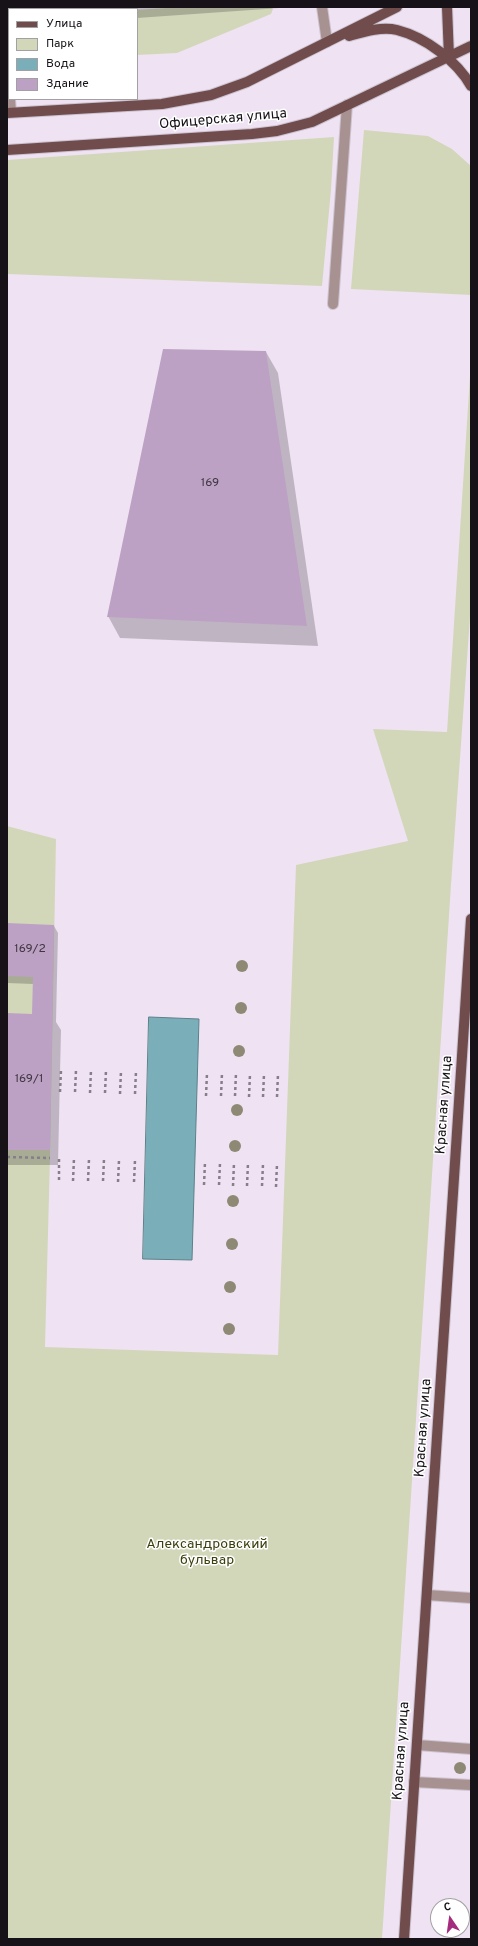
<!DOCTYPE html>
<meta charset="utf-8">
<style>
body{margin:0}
#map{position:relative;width:478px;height:1946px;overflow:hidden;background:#efe3f3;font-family:Overpass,sans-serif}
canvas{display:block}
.frame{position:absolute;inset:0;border:8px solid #161217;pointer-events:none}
.legend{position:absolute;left:8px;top:8px;width:130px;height:92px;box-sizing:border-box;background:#fff;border:1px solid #a2a0a2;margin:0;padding:5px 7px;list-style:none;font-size:12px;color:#161217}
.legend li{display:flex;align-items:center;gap:8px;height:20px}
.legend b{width:20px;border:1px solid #a2a0a2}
.north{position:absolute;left:430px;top:1898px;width:40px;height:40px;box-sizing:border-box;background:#fff;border:1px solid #a2a0a2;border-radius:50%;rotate:347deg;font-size:11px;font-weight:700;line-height:16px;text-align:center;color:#161217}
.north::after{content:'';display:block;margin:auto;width:14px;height:18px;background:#a52b7f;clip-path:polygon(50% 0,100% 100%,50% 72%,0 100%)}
</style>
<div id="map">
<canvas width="478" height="1946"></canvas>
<div class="frame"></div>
<ul class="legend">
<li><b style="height:5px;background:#704c4c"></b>Улица</li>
<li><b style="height:11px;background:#d2d7ba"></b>Парк</li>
<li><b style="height:11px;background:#7aafba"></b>Вода</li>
<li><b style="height:11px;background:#bca1c4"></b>Здание</li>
</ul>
<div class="north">С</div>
</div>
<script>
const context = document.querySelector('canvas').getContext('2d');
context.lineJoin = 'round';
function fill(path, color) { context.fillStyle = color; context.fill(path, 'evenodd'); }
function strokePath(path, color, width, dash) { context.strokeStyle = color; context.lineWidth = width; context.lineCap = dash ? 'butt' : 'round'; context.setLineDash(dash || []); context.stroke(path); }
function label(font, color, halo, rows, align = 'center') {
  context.font = font + ' Overpass,sans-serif'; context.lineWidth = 3; context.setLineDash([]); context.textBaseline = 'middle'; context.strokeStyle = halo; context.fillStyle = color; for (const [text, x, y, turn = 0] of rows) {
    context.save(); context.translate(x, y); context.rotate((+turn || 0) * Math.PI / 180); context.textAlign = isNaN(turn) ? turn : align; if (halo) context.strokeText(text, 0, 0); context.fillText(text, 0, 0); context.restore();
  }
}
const green = new Path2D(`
 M181,7h90l2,2 -2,5 -94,39 -40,2v-45z
 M364,130l64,6 24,13 19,17v129l-120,-6z
 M334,137l-3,53 -9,96 -315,-12v-114z
 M471,360v243l-20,282 -69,1054h-375v-1113l49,13 -6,319 -5,189 233,8 18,-490 112,-24 -35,-112 74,3z`);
const water = new Path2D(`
 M149,1017l50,2 -7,241 -49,-1z`);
const shadow = new Path2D(`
 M7,7h287l-157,11v-9h-128v17h-2z
 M266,352l12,21 40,273 -198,-8 -12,-22z
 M7,924l47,2 4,7 -2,89 5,8 -3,135h-51v-151l26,1v-31l-26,-1z`);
const building = new Path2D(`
 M163,349l103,2 41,275 -200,-9z
 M7,923l47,2 -4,225h-43v-137l25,1 1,-37 -26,-1z`);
const path = new Path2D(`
 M60,1092l1,-22
 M75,1092l1,-22
 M90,1093l1,-23
 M105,1093l1,-23
 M120,1094l1,-23
 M135,1094l1,-23
 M206,1096l1,-23
 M221,1096l1,-23
 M235,1096l1,-23
 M249,1097l1,-23
 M263,1097l1,-23
 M277,1097l1,-23
 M7,1157l43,1
 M59,1180v-22
 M73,1181l1,-23
 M88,1181l1,-22
 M103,1181l1,-22
 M118,1182l1,-22
 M134,1182l1,-22
 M204,1185l1,-23
 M219,1185l1,-22
 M233,1186l1,-23
 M247,1186l1,-23
 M262,1186l1,-22
 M276,1187l1,-23`);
const minor = new Path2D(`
 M322,7l5,35
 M7,69l2,22
 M10,99l1,13
 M333,304l14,-199
 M427,1595l44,3
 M417,1745l54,4
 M414,1782l57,3`);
const major = new Path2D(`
 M447,7l2,50
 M349,36c14,-4 33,-10 48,-6 28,7 60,31 74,56
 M7,113l155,-9 49,-9 36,-13 150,-75
 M7,150l245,-16 25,-3 35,-9 159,-76
 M404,1939l67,-1020`);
const trees = [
 [242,966],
 [241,1008],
 [239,1051],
 [237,1110],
 [235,1146],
 [233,1201],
 [232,1244],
 [230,1287],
 [229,1329],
 [460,1768]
];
const numberNames = [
 ["169",210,484],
 ["169/2",30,950],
 ["169/1",29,1080]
];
const streetNames = [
 ["Офицерская улица",223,120,-5],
 ["Красная улица",445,1105,-86],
 ["Красная улица",424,1428,-86],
 ["Красная улица",402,1751,-86]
];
const parkNames = [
 ["Александровский",207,1545],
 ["бульвар",207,1561]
];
fill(green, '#d2d7ba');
fill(water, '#7aafba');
strokePath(water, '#5c8089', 1);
fill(shadow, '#0003');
fill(building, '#bca1c4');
strokePath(minor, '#ccc2d0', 12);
strokePath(major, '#ccc2d0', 12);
strokePath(path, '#867e89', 2.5, [3, 3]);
strokePath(minor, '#a89291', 10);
strokePath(major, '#704c4c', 10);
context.fillStyle = '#8d8975';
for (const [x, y] of trees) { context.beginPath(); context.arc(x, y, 6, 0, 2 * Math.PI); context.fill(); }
label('12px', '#403642', null, numberNames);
label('14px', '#161217', '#fff', streetNames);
label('14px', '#3c400e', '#fff', parkNames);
</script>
